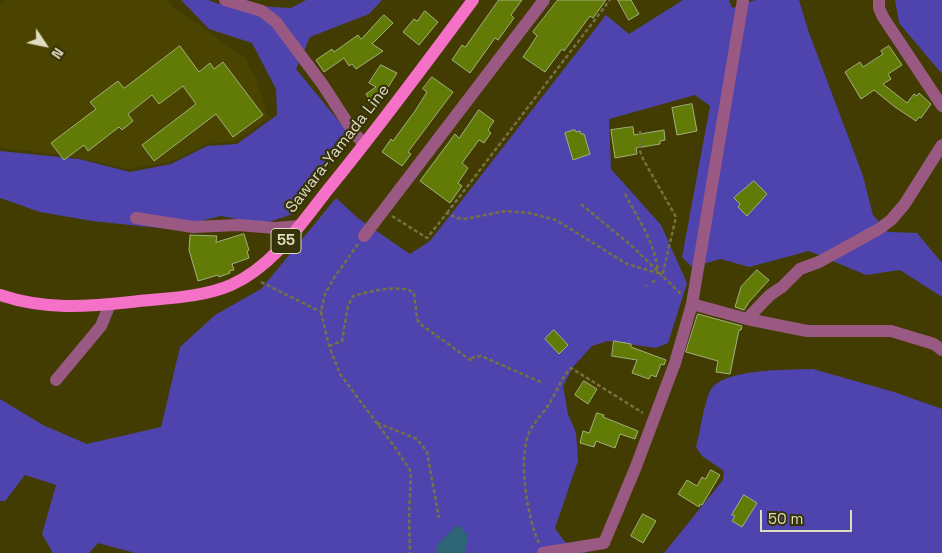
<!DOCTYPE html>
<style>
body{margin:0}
#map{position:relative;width:942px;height:553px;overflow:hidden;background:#423c03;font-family:"Space Grotesk",sans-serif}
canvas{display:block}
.north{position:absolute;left:20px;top:20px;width:50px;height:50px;-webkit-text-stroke:4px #363209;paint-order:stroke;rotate:124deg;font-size:14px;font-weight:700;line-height:20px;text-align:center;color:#dfdcc1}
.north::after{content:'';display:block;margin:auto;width:18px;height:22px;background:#dfdcc1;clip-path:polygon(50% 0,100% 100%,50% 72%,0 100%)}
.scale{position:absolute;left:760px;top:510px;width:92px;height:22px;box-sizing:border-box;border:2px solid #dfdcc1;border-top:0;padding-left:6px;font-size:15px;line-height:18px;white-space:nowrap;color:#dfdcc1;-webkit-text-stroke:4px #363209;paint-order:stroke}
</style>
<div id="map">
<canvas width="942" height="553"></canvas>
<div class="north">N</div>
<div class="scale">50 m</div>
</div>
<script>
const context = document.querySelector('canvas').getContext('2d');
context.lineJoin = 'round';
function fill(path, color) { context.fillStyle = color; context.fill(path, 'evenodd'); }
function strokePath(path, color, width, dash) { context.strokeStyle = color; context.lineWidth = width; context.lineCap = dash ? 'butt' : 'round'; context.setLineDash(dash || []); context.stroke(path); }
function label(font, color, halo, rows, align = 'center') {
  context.font = font + ' "Space Grotesk",sans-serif'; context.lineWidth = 4.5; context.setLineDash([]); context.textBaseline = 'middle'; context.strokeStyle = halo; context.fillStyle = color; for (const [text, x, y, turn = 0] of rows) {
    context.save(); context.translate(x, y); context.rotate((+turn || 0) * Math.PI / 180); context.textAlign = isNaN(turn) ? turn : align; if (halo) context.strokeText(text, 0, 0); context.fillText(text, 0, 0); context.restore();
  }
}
const built = new Path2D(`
 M4,0h164l5,7 72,51 12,24 11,36 -33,23 -29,3 -37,18 -40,7 -54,-12 -72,-9 -3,-1v-143z`);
const green = new Path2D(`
 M181,0h27l11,4 72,4 15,-8h76l-13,14 -59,23 -14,32 55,67 -58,78 -30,10 -42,-8 -53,13 -76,-8 -52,-9 -40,-14v-47l79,8 51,13 41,-8 36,-18 30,-2 40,-29 -1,-26 -24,-46 -43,-14z
 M683,0h46l3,8 23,-8h44l9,30 55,146 10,39 15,17 29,1 25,30v34l-42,-27 -34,5 -57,-24 -60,16 -28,-8 -29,8 -10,-10 28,-151 -15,-11 -86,24 2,50 50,56 26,58 -19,60 -12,5 -48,-7 -16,5 -19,21 -10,19 5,28 8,19 2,28 -23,67 9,13 22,12h-451l-37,-10 -9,10h-36l-11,-19 14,-49 -31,-10 -20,26h-5v-102l43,26 44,19 74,-17 19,-80 35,-32 46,-26 75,-91 23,21 51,35 20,-13 176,-226 23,19z
 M895,0h47v74l-43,-51z
 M813,369l81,23 48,17v144h-278l59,-73 1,-9 -22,-15 -6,-9c4,-15 8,-43 14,-56 11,-23 80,-21 103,-22z`);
const water = new Path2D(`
 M456,526l5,1 7,8 -3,18h-29l1,-8z`);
const building = new Path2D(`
 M499,0h23l-11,15 3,3 -16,22 -3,-2 -25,35 -18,-13 10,-15 3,2z
 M558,0h48l-13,18 -3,-2 -26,35 -2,-2 -17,23 -22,-15 14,-21 -4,-4z
 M618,0h13l8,14 -10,6z
 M425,11l13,11 -19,23 -16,-13 11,-13 3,2z
 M384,15l9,8 -21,21 11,7 -27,18 -4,-5 -3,2 -5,-8 -20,14 -8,-12 16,-11 2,3 24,-17 3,4z
 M180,46l19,26 11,-9 4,6 9,-7 40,53 -30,22 -17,-23 -62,47 -12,-16 54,-41 -13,-18 -24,18 -7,-9 -24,19 5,7 -11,9 -3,-3 -31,24 -4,-6 -20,15 -13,-17 45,-34 -6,-7 28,-21 6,7z
 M889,46l13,19 -14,9 3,5 -8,5 24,19 7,-9 3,2 2,-3 12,11 -10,14 -2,-1 -3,4 -21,-14 -21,-17 -13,9 -16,-27 15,-10 3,5 20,-13 -2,-3z
 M381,65l16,8 -22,35 -9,-14 10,-7 -7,-4z
 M432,77l21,15 -45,60 3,2 -9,12 -20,-14 9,-13 2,2 22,-30 12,-19 -4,-3z
 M692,104l5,27 -20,4 -5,-27z
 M479,110l15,11 -6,9 3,3 -7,10 -5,-3 -17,23 6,5 -10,15 4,3 -12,17 -30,-22 35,-47 4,4z
 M633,127l1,8 30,-5 1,10 -5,1v3l-24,4 1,6 -22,4 -4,-28z
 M575,130l1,2 4,-1 1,3h3l6,20 -17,6 -8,-27z
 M754,181l13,13 -20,22 -9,-9 2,-3 -6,-6z
 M244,234l5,16 -2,1 2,7 -17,6 2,6 -5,1 1,2 -11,4 -1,-2 -20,6 -9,-31 1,-15 27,1 -1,6z
 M757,270l12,10 -20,22 -5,8 -9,-3 6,-20z
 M698,314l44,12 -1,4h-2l-9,44 -14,-2 2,-11 -32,-9z
 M554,330l14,15 -9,9 -14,-15z
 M614,341l17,3v3l35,13 -2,5 -3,-1 -5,13 -5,-2 -2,4 -17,-6 5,-13 -25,-4z
 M584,381l13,8 -9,15 -13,-9z
 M597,413l7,2 -1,2 35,14 -3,8 -15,-5 -5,14 -19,-7 -2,6 -14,-4 3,-12 6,2z
 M711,470l9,5 -18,30 -2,-1 -1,3 -21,-13 9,-14 10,6 5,-9 3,2z
 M744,495l13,8 -15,24 -10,-6 3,-5 -3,-1z
 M643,514l13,7 -13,22 -12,-7z`);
const path = new Path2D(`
 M640,131v20l3,8 33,58 -14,60
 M581,204l52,43 49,48
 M447,213l163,-213
 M392,216l35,22 20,-25 10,5 8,1 40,-8 24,2 27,7 71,44 31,9c-2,-29 -20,-54 -33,-79
 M358,244l-24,34 -9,16 -4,18 8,34 11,28 54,72 17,26 -2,46 1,35
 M261,282l60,30
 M652,282l3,-1
 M646,286v-1
 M329,346l13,-5 6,-35 5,-10c14,-4 49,-13 61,-3l3,26 2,4 54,39
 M471,358l10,-2 62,27
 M377,423l40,16 10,13 12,66
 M539,543c-12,-25 -21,-85 -10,-110 5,-12 16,-21 22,-32 7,-12 10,-23 20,-33l72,45`);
const minor = new Path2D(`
 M225,0l37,11 14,11 47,63 31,48 10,11
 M879,0v8l4,9 59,89
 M136,218l57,9 45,-2 37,3 24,-2
 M364,236l180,-236
 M692,304l55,15 60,12h84l43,13 8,6
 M747,319l23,-24 12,-8 18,-18 19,-7 60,-33 12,-9 13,-15 38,-60
 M56,380l45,-54 9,-22
 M543,553l61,-10 31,-74 40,-106 17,-59 51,-304`);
const major = new Path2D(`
 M0,295c44,15 86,12 131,7 33,-4 70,-4 100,-17 43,-19 71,-63 99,-98 50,-61 96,-124 143,-187`);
const shields = [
 [286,241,30]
];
const shieldNames = [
 ["55",286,241]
];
const streetNames = [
 ["Sawara-Yamada Line",338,149,-52]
];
fill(built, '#4b4400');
fill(green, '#4f44ae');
fill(water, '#2d6577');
fill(building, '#627b06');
strokePath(building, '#a1b17e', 1);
strokePath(path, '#767142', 2.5, [4, 2.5]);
strokePath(minor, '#9a5982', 12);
strokePath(major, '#f570c7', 12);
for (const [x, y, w] of shields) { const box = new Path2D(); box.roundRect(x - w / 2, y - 12.5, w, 25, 4); context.fillStyle = '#363209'; context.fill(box); strokePath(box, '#dfdcc1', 1); }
label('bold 15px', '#dfdcc1', null, shieldNames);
label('16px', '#dfdcc1', '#363209', streetNames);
</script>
